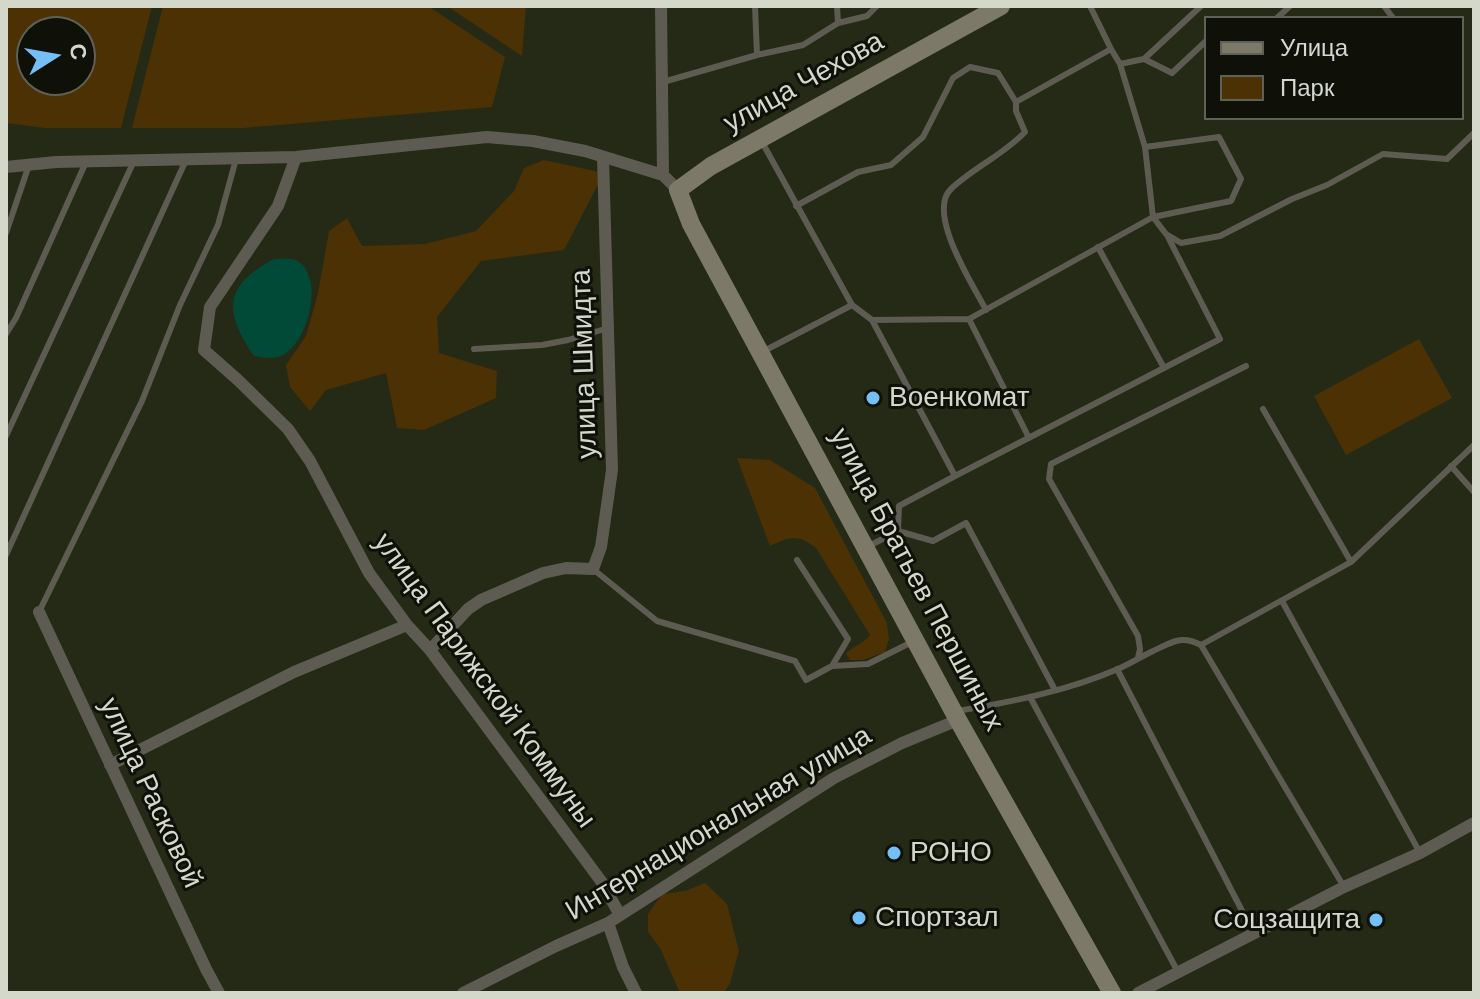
<!DOCTYPE html>
<meta charset="utf-8">
<style>
body{margin:0}
#map{position:relative;width:1480px;height:999px;overflow:hidden;background:#242a16;font-family:Arial,sans-serif}
canvas{display:block}
.frame{position:absolute;inset:0;border:8px solid #d4d8cb;pointer-events:none}
.legend{position:absolute;left:1204px;top:16px;width:260px;height:104px;box-sizing:border-box;background:#0f1109;border:2px solid #5e6157;margin:0;padding:10px 14px;list-style:none;font-size:24px;color:#d4d8cb}
.legend li{display:flex;align-items:center;gap:16px;height:40px}
.legend b{width:40px;border:2px solid #5e6157}
.north{position:absolute;left:16px;top:16px;width:80px;height:80px;box-sizing:border-box;background:#0f1109;border:2px solid #5e6157;border-radius:50%;rotate:79deg;font-size:22px;font-weight:700;line-height:32px;text-align:center;color:#d4d8cb}
.north::after{content:'';display:block;margin:auto;width:28px;height:36px;background:#74c0f6;clip-path:polygon(50% 0,100% 100%,50% 72%,0 100%)}
</style>
<div id="map">
<canvas width="1480" height="999"></canvas>
<div class="frame"></div>
<ul class="legend">
<li><b style="height:10px;background:#7c7969"></b>Улица</li>
<li><b style="height:22px;background:#4c3104"></b>Парк</li>
</ul>
<div class="north">С</div>
</div>
<script>
const context = document.querySelector('canvas').getContext('2d');
context.lineJoin = 'round';
function fill(path, color) { context.fillStyle = color; context.fill(path, 'evenodd'); }
function strokePath(path, color, width, dash) { context.strokeStyle = color; context.lineWidth = width; context.lineCap = dash ? 'butt' : 'round'; context.setLineDash(dash || []); context.stroke(path); }
function label(font, color, halo, rows, align = 'center') {
  context.font = font + ' Arial,sans-serif'; context.lineWidth = 6; context.setLineDash([]); context.textBaseline = 'middle'; context.strokeStyle = halo; context.fillStyle = color; for (const [text, x, y, turn = 0] of rows) {
    context.save(); context.translate(x, y); context.rotate((+turn || 0) * Math.PI / 180); context.textAlign = isNaN(turn) ? turn : align; if (halo) context.strokeText(text, 0, 0); context.fillText(text, 0, 0); context.restore();
  }
}
const green = new Path2D(`
 M6,6h146l-31,122h-76l-39,-5zM80,32v48h-48v-48z
 M163,6h265l77,51 -13,50 -249,21h-111z
 M447,6h79l-4,50z
 M544,160l60,13 -40,77 -83,11 -44,56 2,36 58,18 -1,27 -72,32 -27,-2 -11,-55 -60,17 -16,21 -20,-24 -4,-22 20,-29 12,-43 11,-62 18,-13 15,28 63,-2 51,-13 38,-40 10,-23z
 M1419,339l33,59 -106,57 -32,-59z
 M737,458l33,2 45,28 72,135 2,16 -4,13 -22,8h-13l-4,-7c7,-6 19,-11 24,-18l-54,-87c-18,-14 -26,-12 -46,-2z
 M705,883l22,21 12,47 -9,32 -6,10h-44l-20,-45 -12,-16v-18l14,-20 23,-3z`);
const water = new Path2D(`
 M274,259c8,0 18,-2 25,3 25,18 9,78 -14,92 -10,6 -20,4 -31,2 -30,-45 -31,-70 20,-97z`);
const lane = new Path2D(`
 M755,6l2,49
 M837,6l1,17
 M1090,6l21,43 9,15 25,83 8,70 13,17 15,9 39,-7 72,-37 35,-14 56,-31 64,5 27,-26
 M1384,6l9,12
 M1277,18l13,-12
 M1144,59l28,14 34,-32
 M1120,64l24,-5 57,-53
 M663,82l94,-27 46,-10 35,-22 29,-7 10,-10
 M762,142l90,163 20,15 97,-1 184,-102 78,-16 10,-22 -22,-42 -74,10
 M796,206l62,-34 33,-7 32,-28 30,-59 17,-11 28,6 18,29 95,-53
 M6,233l23,-68
 M1098,247l66,121
 M986,310c-13,-25 -60,-97 -35,-121 22,-21 52,-34 74,-57l-9,-21v-9
 M969,319l60,119
 M872,320l83,156 -56,30 -1,25
 M6,334l10,-16 70,-156
 M474,349l68,-4 26,-5 40,-12
 M764,351l88,-46
 M1263,409l88,153 123,-117
 M6,436l128,-275
 M1451,466l23,26
 M955,476l265,-137 -52,-102
 M867,547l31,-16 35,10 33,-18 89,167
 M6,555l180,-395
 M593,569l64,52 138,40 11,19 26,-14 16,-27 -51,-79
 M1282,601l138,252
 M39,612l103,-211 38,-96 38,-80 18,-66
 M1201,645l150,-83
 M1138,658l2,-9 -2,-13 -89,-157 2,-15 195,-98
 M832,666l36,-2 44,-22
 M1117,669l136,263
 M1030,697l148,275
 M957,711c54,-9 110,-20 161,-42 11,-5 21,-11 33,-17 20,-9 29,-18 50,-7l143,242`);
const street = new Path2D(`
 M661,6l2,169
 M296,157l-18,49 -68,101 -6,43 34,30 50,49 22,32 59,112 38,52 23,25 171,231 19,34
 M6,167l50,-5 240,-5 191,-20 46,4 52,10 78,24 15,15
 M39,612l167,357 13,24
 M430,650l38,-41 13,-9 62,-27 23,-5 27,1 8,-22 11,-77 -9,-313
 M110,765l184,-93 113,-47
 M608,923l15,44 13,26
 M463,993l93,-47 52,-23 226,-145 68,-35 56,-23
 M1138,993l206,-106 76,-34 54,-30`);
const secondary = new Path2D(`
 M1001,6l-290,160 -33,24 13,34 267,496 154,273`);
const markers = [
 [873,398,8,"#74c0f6"],
 [894,853,8,"#74c0f6"],
 [859,918,8,"#74c0f6"],
 [1376,920,8,"#74c0f6"]
];
const streetNames = [
 ["улица Чехова",804,83,-29],
 ["улица Шмидта",585,364,-92],
 ["улица Братьев Першиных",916,580,62],
 ["улица Парижской Коммуны",484,681,54],
 ["улица Расковой",150,793,65],
 ["Интернациональная улица",719,824,-31]
];
const poiNames = [
 ["Военкомат",889,398],
 ["РОНО",910,853],
 ["Спортзал",875,918],
 ["Соцзащита",1360,920,"right"]
];
fill(green, '#4c3104');
fill(water, '#004a37');
strokePath(lane, '#5e5c52', 6);
strokePath(street, '#5e5c52', 12);
strokePath(secondary, '#7c7969', 18);
for (const [x, y, r, color] of markers) { const dot = new Path2D(); dot.arc(x, y, r, 0, 2 * Math.PI); context.fillStyle = color; context.fill(dot); strokePath(dot, '#0f1109', 3); }
label('28px', '#d4d8cb', '#0f1109', streetNames);
label('28px', '#d4d8cb', '#0f1109', poiNames, 'left');
</script>
